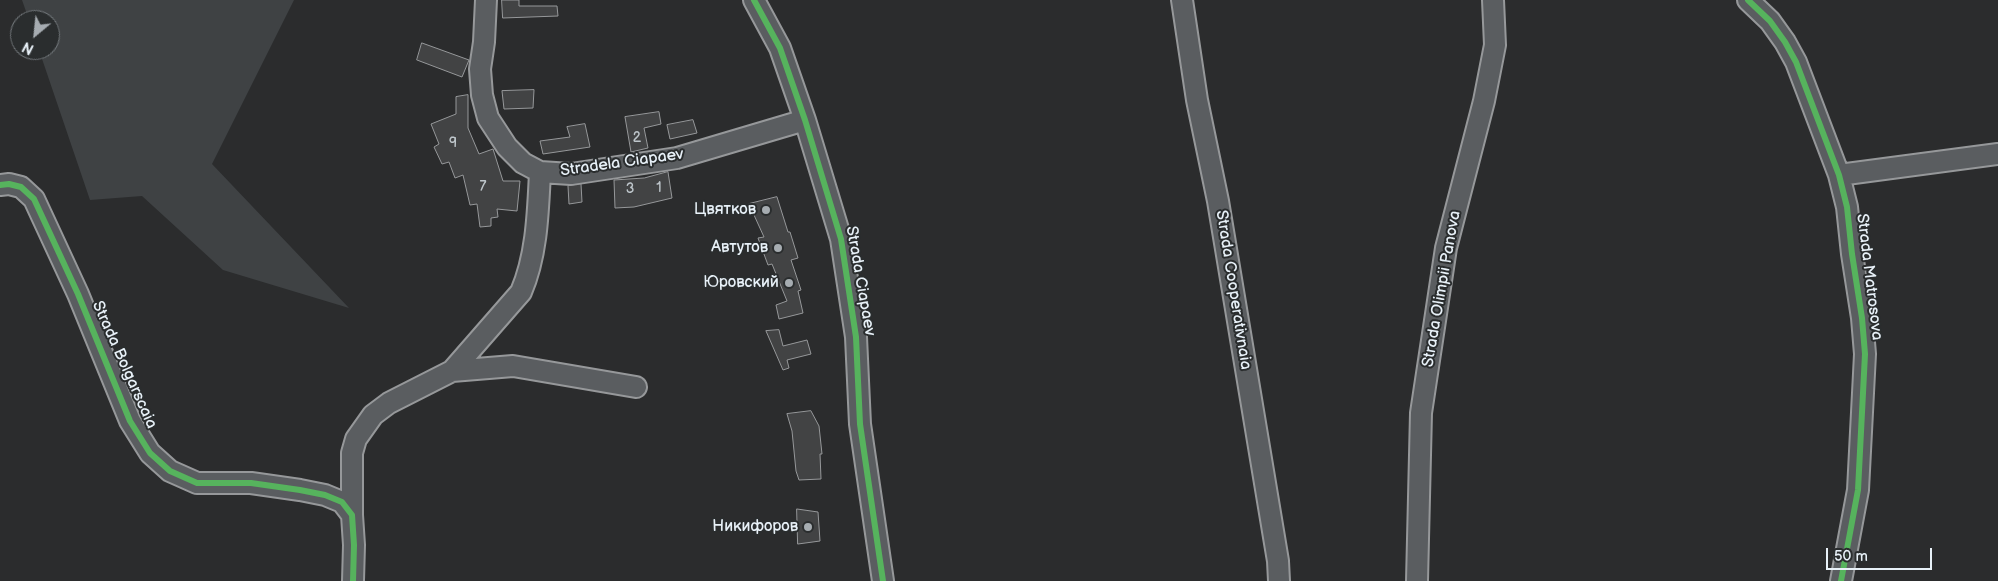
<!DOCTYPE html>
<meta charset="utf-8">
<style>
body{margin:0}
#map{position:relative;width:1998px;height:581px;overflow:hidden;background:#2b2c2d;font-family:"Balsamiq Sans",sans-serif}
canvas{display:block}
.north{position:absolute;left:10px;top:10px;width:50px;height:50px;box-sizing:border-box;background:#2a2d2e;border:1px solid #767b7f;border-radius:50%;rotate:208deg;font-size:14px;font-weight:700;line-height:20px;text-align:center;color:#e8f1f8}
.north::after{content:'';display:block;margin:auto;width:18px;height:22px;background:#a6acb1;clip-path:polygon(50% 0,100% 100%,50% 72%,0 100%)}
.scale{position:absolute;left:1826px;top:548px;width:106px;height:22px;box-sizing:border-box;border:2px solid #e8f1f8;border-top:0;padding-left:6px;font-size:15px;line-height:18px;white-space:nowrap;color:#e8f1f8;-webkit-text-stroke:4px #2a2d2e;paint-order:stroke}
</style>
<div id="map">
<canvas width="1998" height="581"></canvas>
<div class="north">N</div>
<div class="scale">50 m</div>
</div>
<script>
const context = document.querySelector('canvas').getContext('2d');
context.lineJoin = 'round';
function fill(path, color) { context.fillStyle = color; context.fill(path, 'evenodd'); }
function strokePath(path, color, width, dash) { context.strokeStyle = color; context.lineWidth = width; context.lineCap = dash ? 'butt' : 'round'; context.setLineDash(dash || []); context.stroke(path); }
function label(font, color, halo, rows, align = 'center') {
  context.font = font + ' "Balsamiq Sans",sans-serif'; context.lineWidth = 4; context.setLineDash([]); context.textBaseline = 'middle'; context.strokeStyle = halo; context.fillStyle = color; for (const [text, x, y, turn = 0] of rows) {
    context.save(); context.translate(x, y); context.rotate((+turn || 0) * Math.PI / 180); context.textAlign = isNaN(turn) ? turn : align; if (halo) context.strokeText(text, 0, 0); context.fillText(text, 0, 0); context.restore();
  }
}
const green = new Path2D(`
 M22,0h272l-82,164 137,144 -126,-38 -81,-74 -52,4 -51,-150h11v-30h-21z`);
const building = new Path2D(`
 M502,0h17v6h38l1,10 -55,2z
 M422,43l47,17 -7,17 -45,-17z
 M534,90l-1,18 -29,1 -2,-18z
 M468,95v33l11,26 14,-5 10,32h17l-3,30 -20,-2 1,8 -7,1v8l-11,1 -3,-23 -7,1 -7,-30 -8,3 -6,-16 -7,2 -8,-17 5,-3 -8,-20 25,-10v-17z
 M659,112l2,12 -17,4 4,20 -17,4 -6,-35z
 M693,120l4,13 -27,6 -3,-14z
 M585,124l5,23 -47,7 -3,-13 30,-4 -3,-10z
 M668,172l4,26 -38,9 -19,1 -1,-28 30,-2z
 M581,184l1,18 -13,2 -1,-18z
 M777,197l11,35h2l8,26 -7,2 10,30 -3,1 5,22 -24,6 -3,-14 11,-4 -15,-37 -4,1 -10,-27 6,-1 -15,-33z
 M779,330l4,16 24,-6 4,14 -24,6 2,8 -6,2 -17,-39z
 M811,411l8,15 3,28h-2l1,25 -22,1 -3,-9 -4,-40 -5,-17z
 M797,509l21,3 2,29 -22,3z`);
const minor = new Path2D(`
 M486,0l-2,42 -4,27 2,26 6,23 19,29 16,16 17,9 31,2 106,-16 128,-38
 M754,0l26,48 25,72 36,119 15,98 4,87 23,157
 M1182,0l15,100 21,101 60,360 1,20
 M1748,0l22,21 15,21 11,20 43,113 8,32 5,47 10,64 3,36 -7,136 -17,91
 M1839,175l159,-21
 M0,185l9,-1 12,3 13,12 44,95 52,127 20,32 20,18 27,12h54l49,7 25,5 17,7 10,13 2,30 -1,36
 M452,371l61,-5 123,21
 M352,515v-62l4,-14 17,-24 16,-12 63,-32 69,-79c16,-37 17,-80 19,-120
 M1417,581l4,-168 25,-165 38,-147 11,-56 -2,-45`);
const cycleway = new Path2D(`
 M754,0l26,48 25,72 36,119 15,98 4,87 23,157
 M1748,0l22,21 15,21 11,20 43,113 8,32 5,47 10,64 3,36 -7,136 -17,91
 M0,185l9,-1 12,3 13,12 44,95 52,127 20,32 20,18 27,12h54l49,7 25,5 17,7 10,13 2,30 -1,36`);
const markers = [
 [766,210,5,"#a6acb1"],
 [778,248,5,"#a6acb1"],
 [789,283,5,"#a6acb1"],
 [808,527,5,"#a6acb1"]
];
const numberNames = [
 ["2",637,138],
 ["9",453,143],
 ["7",483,187],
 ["1",659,188],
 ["3",630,189]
];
const streetNames = [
 ["Stradela Ciapaev",622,163,-8],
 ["Strada Matrosova",1869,277,83],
 ["Strada Ciapaev",860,281,80],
 ["Strada Olimpii Panova",1442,289,-80],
 ["Strada Cooperativnaia",1233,290,81],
 ["Strada Bolgarscaia",124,365,66]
];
const poiNames = [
 ["Цвятков",756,210],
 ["Автутов",768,248],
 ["Юровский",779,283],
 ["Никифоров",798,527]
];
fill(green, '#3f4244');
fill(building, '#424344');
strokePath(building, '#96989a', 1);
strokePath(minor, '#96989a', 24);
strokePath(minor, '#5a5d60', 20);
strokePath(cycleway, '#56b35d', 6);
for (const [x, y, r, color] of markers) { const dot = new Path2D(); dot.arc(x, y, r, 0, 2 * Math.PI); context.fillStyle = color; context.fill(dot); strokePath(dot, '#2a2d2e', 2); }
label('14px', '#bec6cb', null, numberNames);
label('16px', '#e8f1f8', '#2a2d2e', streetNames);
label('16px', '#e8f1f8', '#2a2d2e', poiNames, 'right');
</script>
